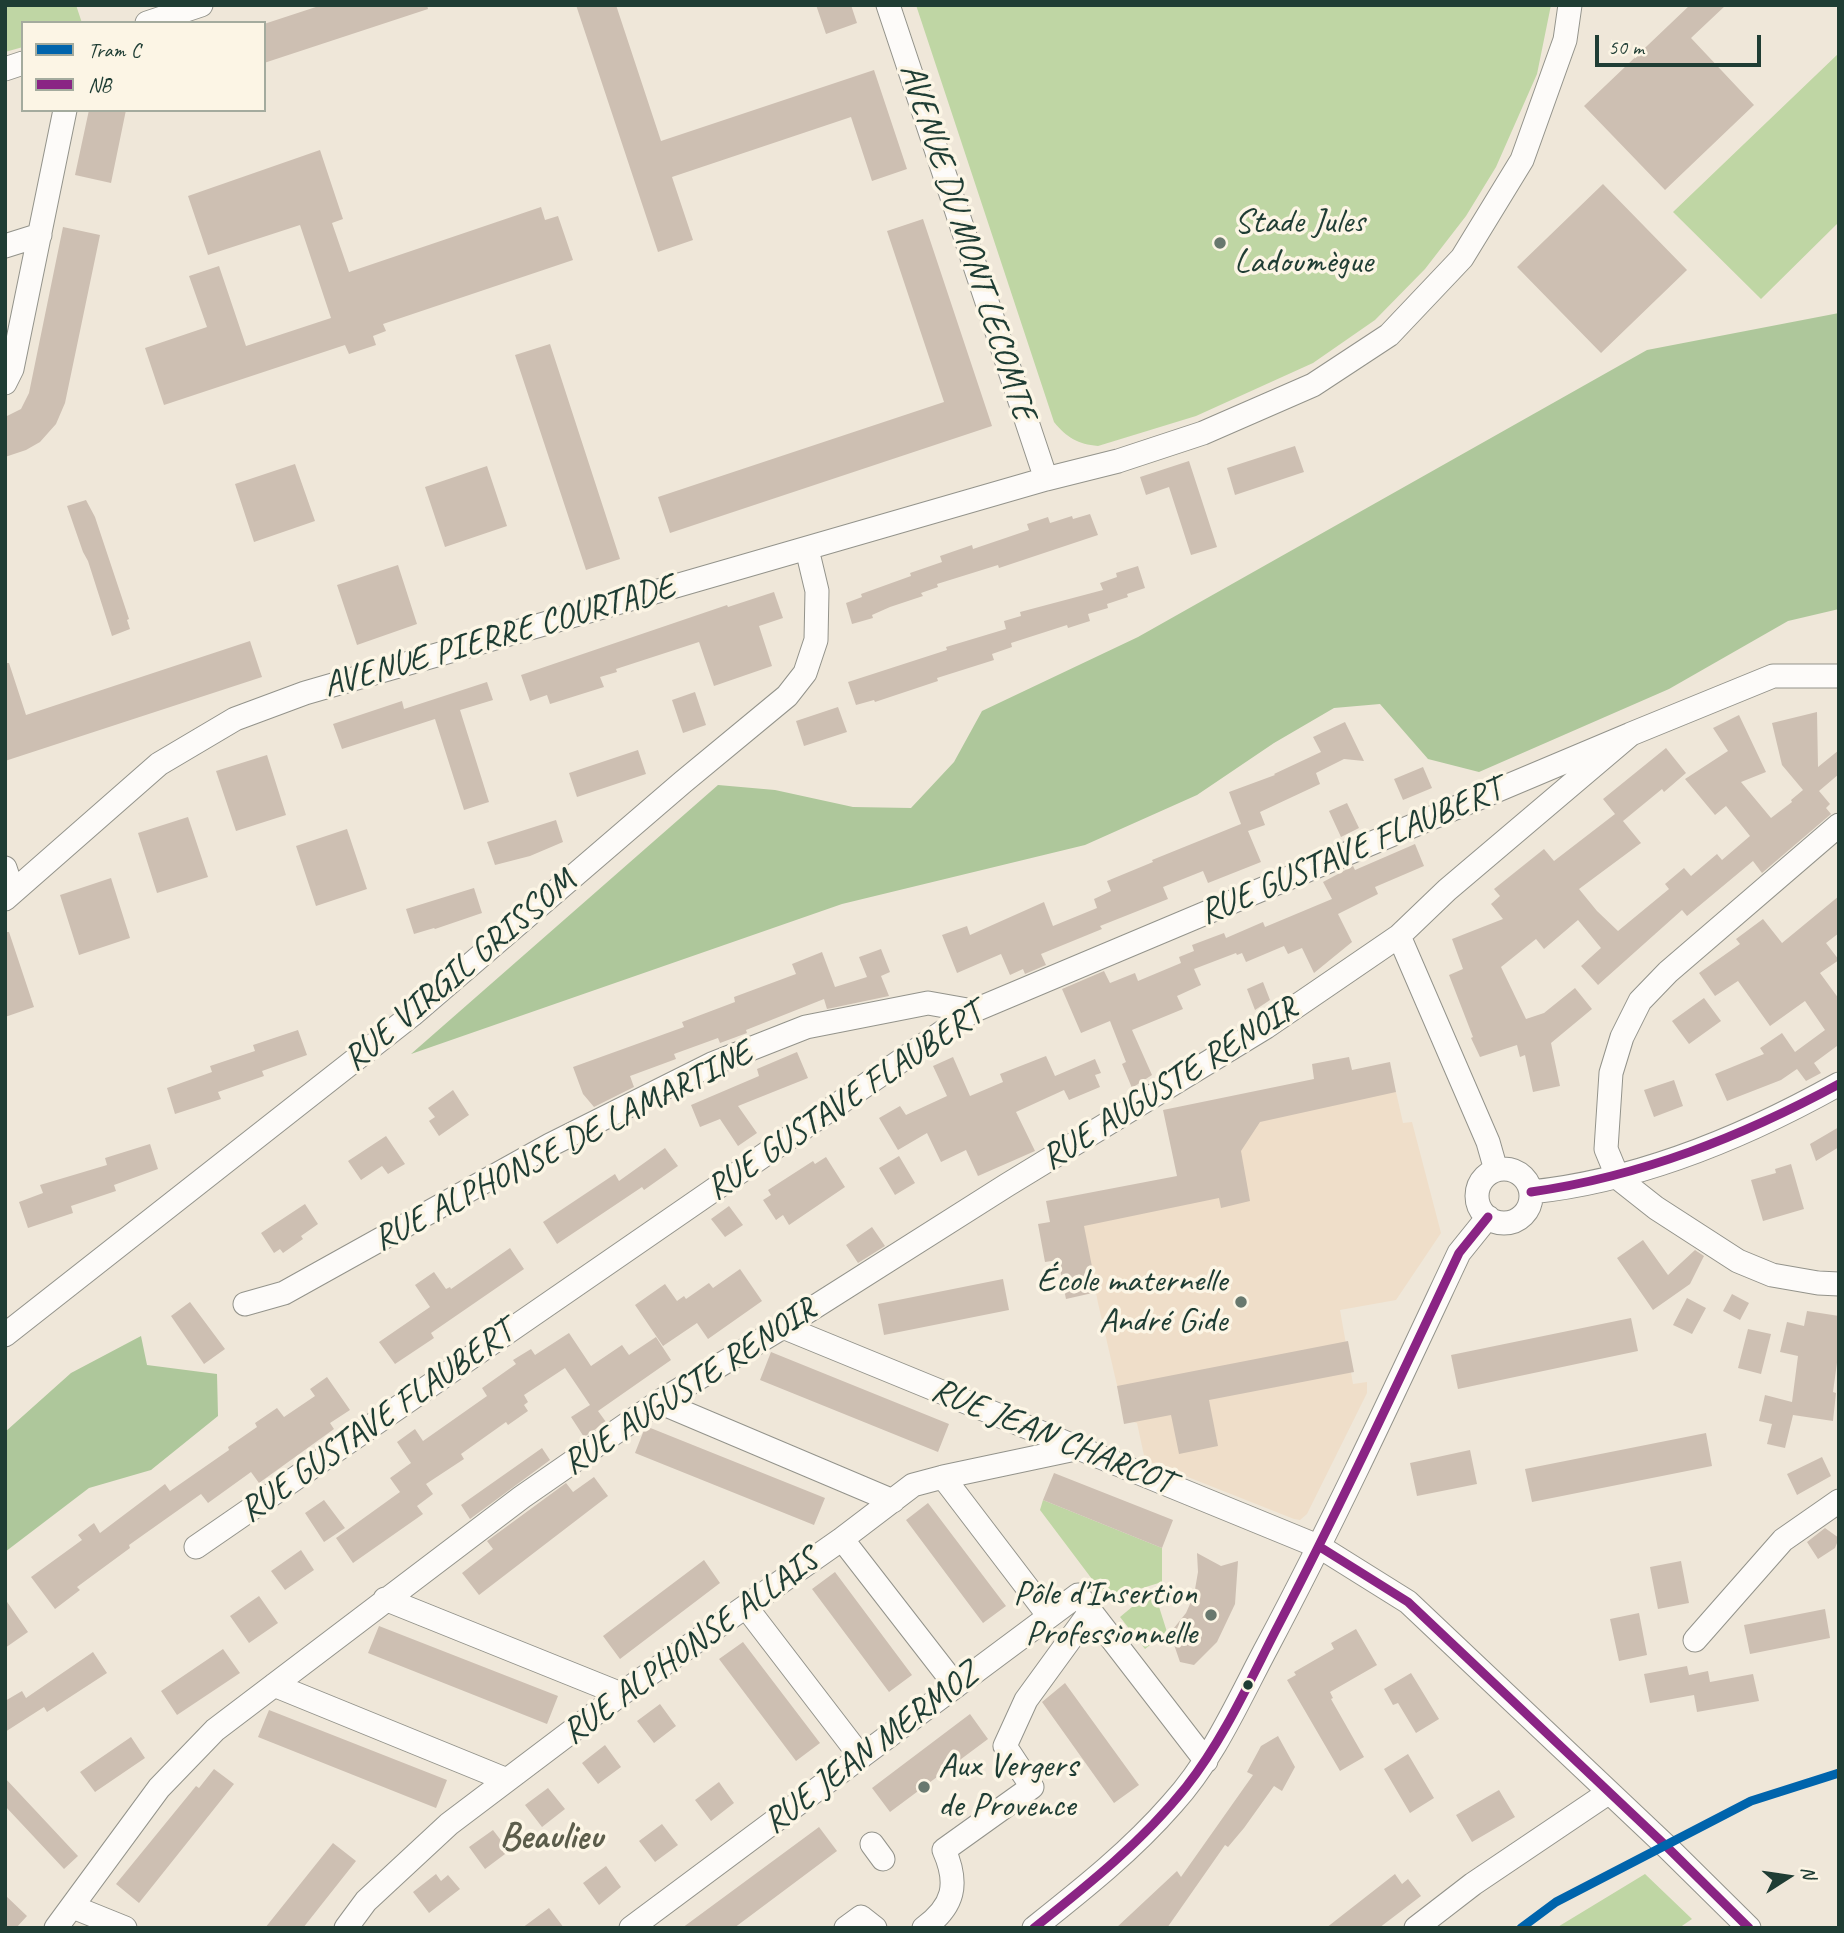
<!DOCTYPE html>
<meta charset="utf-8">
<style>
body{margin:0}
#map{position:relative;width:1844px;height:1933px;overflow:hidden;background:#efe7d9;font-family:Caveat,sans-serif}
canvas{display:block}
.frame{position:absolute;inset:0;border:7px solid #1f3d34;pointer-events:none}
.legend{position:absolute;left:21px;top:21px;width:245px;height:91px;box-sizing:border-box;background:#fcf5e5;border:2px solid #a4ab9e;margin:0;padding:9px 12px;list-style:none;font-size:21px;color:#1f3d34}
.legend li{display:flex;align-items:center;gap:14px;height:35px}
.legend b{width:35px;border:2px solid #a4ab9e}
.north{position:absolute;left:1753px;top:1842px;width:70px;height:70px;-webkit-text-stroke:5px #fcf5e5;paint-order:stroke;rotate:78deg;font-size:19px;font-weight:700;line-height:28px;text-align:center;color:#1f3d34}
.north::after{content:'';display:block;margin:auto;width:24px;height:32px;background:#1f3d34;clip-path:polygon(50% 0,100% 100%,50% 72%,0 100%)}
.scale{position:absolute;left:1595px;top:35px;width:166px;height:32px;box-sizing:border-box;border:4px solid #1f3d34;border-top:0;padding-left:9px;font-size:21px;line-height:24px;white-space:nowrap;color:#1f3d34;-webkit-text-stroke:5px #fcf5e5;paint-order:stroke}
</style>
<div id="map">
<canvas width="1844" height="1933"></canvas>
<div class="frame"></div>
<ul class="legend">
<li><b style="height:9px;background:#0064ac"></b>Tram C</li>
<li><b style="height:9px;background:#8a2484"></b>NB</li>
</ul>
<div class="north">N</div>
<div class="scale">50 m</div>
</div>
<script>
const context = document.querySelector('canvas').getContext('2d');
context.lineJoin = 'round';
function fill(path, color) { context.fillStyle = color; context.fill(path, 'evenodd'); }
function strokePath(path, color, width, dash) { context.strokeStyle = color; context.lineWidth = width; context.lineCap = dash ? 'butt' : 'round'; context.setLineDash(dash || []); context.stroke(path); }
function label(font, color, halo, rows, align = 'center') {
  context.font = font + ' Caveat,sans-serif'; context.lineWidth = 7; context.setLineDash([]); context.textBaseline = 'middle'; context.strokeStyle = halo; context.fillStyle = color; for (const [text, x, y, turn = 0] of rows) {
    context.save(); context.translate(x, y); context.rotate((+turn || 0) * Math.PI / 180); context.textAlign = isNaN(turn) ? turn : align; if (halo) context.strokeText(text, 0, 0); context.fillText(text, 0, 0); context.restore();
  }
}
const built = new Path2D(`
 M1384,1081l12,11 7,31 9,-1 29,111 -45,67 -56,10 13,74 14,-2v11l-60,121 -7,6 -6,-1 -149,-59 -8,-37 -12,-3 -27,-117 -20,-101 144,-33 -9,-58z`);
const green = new Path2D(`
 M5,5h71l6,18h-59v24l-18,5z
 M916,5h635l-14,69 -41,93 -30,49 -41,53 -50,51 -62,43 -117,53 -98,30c-20,-2 -31,-8 -44,-24z
 M1839,53v169l-78,77 -88,-87z
 M1043,1500l119,48v34l-55,17 -67,-89z
 M1155,1594l12,38 -22,17 -25,-32 18,-15z
 M1645,1874l47,45 -13,9h-123z`);
const forest = new Path2D(`
 M1839,313v296l-51,12 -119,68 -190,83 -51,-13 -48,-55 -46,4 -60,35 -77,52 -112,50 -243,59 -431,150 307,-269 57,5 78,17 58,1 43,-46 28,-51 156,-74 509,-287z
 M141,1336l6,29 70,9 1,42 -67,54 -62,18 -84,64v-120l66,-59z`);
const building = new Path2D(`
 M322,5h105l1,4 -164,54v-39z
 M576,5h40l45,136 213,-71 33,99 -35,12 -21,-64 -179,60 21,63 -35,12z
 M816,5h35l6,18 -31,11z
 M1690,5h36l-35,33 63,67 -89,85 -81,-84z
 M89,110h37l-15,73 -36,-8z
 M320,150l23,69 -11,4 17,49 192,-65 4,13 13,-4 15,44 -190,64 3,7 -13,5 3,9 -27,9 -4,-9 -181,60 -19,-57 62,-21 -18,-51 30,-10 27,80 85,-28 -31,-93 -92,30 -20,-59z
 M1603,184l84,86 -86,83 -84,-86z
 M923,219l69,207 -322,107 -12,-36 286,-95 -57,-171z
 M63,227l37,8 -35,168 -9,21 -16,18 -14,8 -21,7v-40l16,-8 8,-16z
 M550,344l70,215 -34,11 -71,-215z
 M1295,446l9,26 -69,23 -8,-27z
 M1189,461l28,86 -26,8 -22,-68 -23,8 -6,-18z
 M295,464l20,57 -61,21 -19,-58z
 M487,466l20,60 -62,21 -20,-60z
 M86,500l9,17 34,102 -2,1 3,9 -18,7 -24,-75 -5,-9 -16,-46z
 M1090,514l8,21 -99,33 -1,-3 -61,19 1,3 -17,6 2,3 -33,11 -18,8 1,3 -21,6 -6,-21 16,-6 -1,-3 50,-18 -1,-3 32,-11 -2,-6 32,-11 1,4 56,-19 -2,-6 21,-7 2,6 22,-7 1,3z
 M398,565l19,59 -60,21 -20,-60z
 M1138,566l7,22 -18,6 1,3 -21,7 1,4 -20,6 2,7 -22,7 -1,-3 -56,18 1,4 -20,7 2,6 -57,18 1,3 -63,21 -1,-2 -18,5 -8,-23 99,-32 -1,-3 60,-18 -2,-8 17,-5 -1,-4 83,-22 -3,-7 17,-6 -1,-4z
 M774,592l9,26 -24,8 13,40 -58,20 -15,-44 -83,27 1,3 -17,5 4,10 -54,17 -3,-9 -17,6 -9,-26 206,-70 1,2z
 M250,641l12,36 -257,84v-98h4l17,52z
 M487,682l6,18 -33,10 29,92 -25,8 -29,-91 -93,30 -9,-25 69,-23 2,8z
 M695,692l11,33 -23,8 -11,-33z
 M838,707l9,25 -43,14 -8,-25z
 M1817,712l1,55 21,-17v24l-20,17 11,13 -4,4 5,6 -69,59 -9,-12 -66,55 -5,-6 -84,75 -17,-19 20,-18 -23,-28 -34,29 -8,-10 -35,28 25,52 18,-6 31,-25 17,21 -41,34 9,43 -27,6 -8,-37 -5,2 -3,-12 -37,12 -9,-19 2,-1 -24,-62 14,-6 -11,-30 51,-20 -12,-15 9,-8 -6,-7 50,-40 10,12 61,-47 -12,-15 63,-51 20,25 -22,19 -2,-3 -39,32 18,22 -62,46 18,22 21,20 51,-42 -4,-5 19,-16 7,8 26,-22 5,6 28,-24 -24,-30 -11,9 -30,-36 43,-28 -15,-23 26,-13 27,57 -25,10 30,36 21,-16 -1,-2 12,-10 -21,-25 -10,-42z
 M1345,722l19,39 -20,-2 -28,14 4,11 -60,28 5,13 -17,6 13,31 -53,21 -5,-12 -40,16 5,12 -68,27 2,3 -61,25 5,11 -21,9 -2,-5 -13,6 -9,-21 -44,19 -15,-38 25,-9 3,9 74,-33 9,24 44,-18 -3,-9 17,-8 -4,-10 46,-19 -1,-2 89,-36 -12,-32 46,-17 -1,-1 47,-22 -8,-15z
 M638,750l8,24 -69,23 -8,-24z
 M267,755l19,60 -50,16 -20,-60z
 M1423,767l9,21 -29,12 -9,-21z
 M1347,803l12,25 -18,9 -12,-26z
 M188,817l20,60 -51,16 -19,-60z
 M556,820l7,22 -33,14 -35,9 -8,-23z
 M347,829l20,60 -51,17 -20,-60z
 M1415,844l9,22 -49,21 3,7 -40,20 14,28 -38,31 -12,-25 -14,6 -4,-8 -38,16 -4,-9 -5,2 -1,-2 -42,16 7,16 -24,11 6,13 -51,21 20,45 -20,13 -10,-24 4,-2 -16,-41 -29,12 -19,-44 42,-18 6,12 25,-10 3,8 43,-18 -2,-6 15,-6 -2,-6 32,-12 2,5 37,-16 2,5 67,-28 -9,-17 30,-16 2,4z
 M111,878l19,60 -51,17 -19,-60z
 M474,888l8,25 -47,16 -1,-1 -20,6 -8,-25z
 M1839,896v37l-13,10 13,17 -19,13 19,26v50l-2,-3 -23,17 7,10 -15,8 -9,-12 -16,11 -54,21 -12,-27 49,-20 -4,-6 22,-15 13,19 30,-22 -20,-29 -35,25 -32,-45 -23,15 -16,-23 41,-29 -4,-5 27,-20 19,24z
 M5,932h4l25,75 -29,10z
 M881,949l9,23 -9,4 8,20 -62,13 -3,-10 -78,31 1,3 -27,10 -2,-5 -44,16 2,5 -46,17 4,11 -40,20 -11,-13 -10,-27 111,-40 -2,-5 53,-20 -1,-5 62,-23 -4,-10 30,-12 13,35 32,-10 -8,-20z
 M1263,982l7,18 -15,10 -8,-21z
 M1704,998l17,23 -32,23 -17,-23z
 M298,1030l9,25 -45,16 2,5 -46,16 3,7 -46,15 -8,-26 45,-16 -2,-6 45,-15 -2,-6z
 M797,1052l11,26 -70,28 19,27 -19,13 -18,-27 -20,8 -9,-22 68,-29 -2,-7z
 M1046,1056l9,20 40,-17 6,14 -6,2 5,12 -31,13 -5,-10 -48,22 19,39 -57,25 -12,-26 -25,12 -14,-29 -29,17 -19,-32 21,-12 6,9 41,-19 -14,-30 20,-9 17,39 33,-14 -3,-8z
 M1349,1057l3,13 38,-8 6,30 -136,30 -19,29 9,50 -29,7 -2,-10 -135,28 13,66 -31,7 -8,-39 -13,2 -7,-38 12,-2 -4,-21 131,-25 -14,-66 151,-31 -2,-15z
 M1674,1080l9,26 -29,11 -10,-27z
 M453,1090l16,25 -30,21 -10,-15 6,-4 -7,-9z
 M1839,1127v20l-23,14 -6,-17z
 M386,1136l19,28 -17,10 -6,-8 -21,14 -13,-19z
 M150,1144l8,25 -44,16 2,6 -45,15 2,7 -45,15 -9,-26 24,-9 -3,-8 67,-20 -2,-7z
 M665,1148l13,18 -34,24 -2,-3 -85,57 -14,-22 72,-48 4,7z
 M899,1156l16,27 -20,12 -16,-27z
 M826,1157l19,30 -56,38 -6,-10 -7,5 -13,-20 8,-5 -3,-5 45,-29 2,3z
 M1791,1164l13,45 -41,12 -12,-41 25,-7 -1,-4z
 M305,1204l13,20 -17,12 2,3 -20,14 -3,-4 -6,4 -13,-20z
 M729,1206l14,19 -18,12 -14,-18z
 M872,1227l13,19 -27,17 -12,-18z
 M1643,1240l25,35 27,-25 9,6 -14,28 -37,26 -36,-52z
 M510,1248l14,21 -93,64 3,5 -39,26 -16,-22 51,-35 -15,-22 19,-13 12,17 4,-2 1,2z
 M740,1269l22,32 -54,38 -11,-16 -34,23 -28,-41 30,-21 12,17 7,-5 2,3 23,-16 4,5z
 M1003,1279l6,31 -125,25 -6,-31z
 M1732,1294l17,9 -9,17 -17,-9z
 M1687,1298l19,10 -14,26 -19,-9z
 M190,1302l35,47 -21,15 -33,-48z
 M1807,1311l32,5v32l-6,44 3,1 -3,28 -40,-6 -8,33 -18,-4 5,-20 -13,-3 6,-26 27,7 6,-46 -18,-4 7,-30 17,4z
 M1631,1318l7,33 -180,38 -7,-34z
 M1748,1329l23,5 -10,40 -23,-6z
 M569,1333l22,33 31,-21 7,10 27,-18 15,23 -73,51 8,11 -22,15 -13,-20 19,-12 -25,-37 -41,27 4,7 -4,3 4,6 -20,14 -2,-3 -45,32 3,5 -38,25 7,10 -16,12 6,8 -70,49 -17,-25 64,-46 -10,-14 21,-15 -14,-21 18,-13 8,12 64,-45 -5,-8 34,-24 -3,-4 18,-11 4,6z
 M1348,1341l6,31 -145,28 9,46 -39,8 -8,-39 -47,9 -7,-38z
 M771,1352l178,72 -11,28 -178,-72z
 M327,1377l23,33 -20,13 4,6 -75,54 -8,-11 -43,31 -7,-9 -72,51 1,3 -53,39 3,3 -25,19 -24,-32 51,-37 -4,-5 16,-12 6,10 65,-49 5,7 59,-41 -1,-3 29,-20 -2,-4 22,-15 7,9 31,-21 -5,-7z
 M648,1427l177,71 -11,27 -179,-72 9,-23z
 M1706,1433l6,33 -180,36 -7,-33z
 M542,1448l8,12 -80,59 -9,-14z
 M1470,1450l7,34 -60,12 -7,-33z
 M1822,1457l9,19 -34,19 -10,-21z
 M1054,1473l119,47 -11,28 -119,-48z
 M594,1477l14,19 -129,99 -17,-22 31,-24 -6,-8 79,-58 7,9z
 M324,1500l21,28 -21,14 -19,-29z
 M928,1503l78,103 -23,17 -77,-103z
 M1825,1528l14,10 -4,10 -17,11 -11,-17z
 M301,1550l13,20 -29,20 -14,-19z
 M1197,1553l24,13 17,-5 -3,43 -18,38 -23,23 -14,-3 -10,-29 16,-20 8,-18 4,-23z
 M704,1560l16,23 -100,76 -17,-23z
 M1681,1561l8,42 -31,6 -8,-42z
 M835,1572l77,103 -23,17 -77,-103z
 M259,1596l19,27 -29,20 -19,-27z
 M5,1599l23,33 -23,16z
 M1825,1609l5,29 -80,16 -6,-29z
 M1639,1613l8,42 -28,6 -9,-42z
 M379,1626l179,70 -11,28 -179,-71z
 M1356,1629l21,36 -47,27 3,6 -2,1 33,58 -24,14 -53,-91 9,-5 -2,-3 40,-23 -3,-6z
 M743,1642l77,101 -24,18 -77,-102z
 M223,1649l17,24 -63,42 -16,-24z
 M93,1652l14,21 -60,39 -3,-5 -39,25v-31l17,-10 4,7z
 M1687,1666l2,9 19,-4 2,11 43,-8 6,27 -62,11 -3,-17 -44,8 -6,-29z
 M1411,1673l28,46 -23,14 -18,-30 -5,2 -9,-16z
 M1065,1683l74,102 -25,18 -72,-101z
 M660,1704l16,22 -22,17 -17,-22z
 M269,1710l178,70 -11,28 -178,-71z
 M970,1714l18,25 -98,73 -18,-24z
 M1278,1736l17,31 -13,24 -8,-5 -30,42 -16,19 -3,-2 -58,83h-51l61,-57 4,6 72,-102 -6,-3 14,-26z
 M131,1737l14,21 -50,34 -15,-20z
 M605,1745l16,22 -23,17 -16,-21z
 M1408,1754l26,44 -24,15 -26,-44z
 M214,1769l20,15 -95,119 -23,-19 80,-98 3,2z
 M5,1778l73,78 -14,13 -59,-63z
 M719,1782l15,21 -23,18 -16,-21z
 M548,1788l17,21 -23,18 -17,-22z
 M1499,1790l16,27 -43,25 -16,-27z
 M662,1824l16,21 -23,17 -16,-21z
 M819,1827l18,24 -103,77h-52z
 M493,1830l16,21 -24,18 -16,-22z
 M333,1843l23,18 -53,67h-38z
 M606,1866l15,21 -22,18 -16,-22z
 M436,1874l5,7 7,-6 12,14 -31,24 -16,-21z
 M1395,1874l7,10 6,-5 13,17 -42,32h-53z
 M5,1895l22,21 -11,12h-11z
 M549,1908l15,20h-42z`);
const minor = new Path2D(`
 M888,5l158,474
 M147,23l54,-18
 M5,69l18,-6
 M5,246l35,-11
 M5,383l7,-14 53,-259
 M1839,825l-171,147 -28,29 -18,36 -11,36 -5,76 12,29 38,30 82,53 34,14 46,8 21,1
 M5,868l8,24
 M5,899l154,-135 76,-45 70,-26 741,-214 72,-18 85,-28 110,-48 76,-50 73,-77 60,-98 43,-120 5,-35
 M1477 1196a27 27 0 1 1 54 0a27 27 0 1 1-54 0Z
 M1496,1170l-8,-28 -89,-206 48,-46 184,-156 142,-58h66
 M1531,1192c107,-11 215,-56 308,-108
 M245,1304l39,-11 266,-148 162,-81 94,-37 122,-24 45,8
 M783,1327l537,220 88,55 256,242 85,84
 M5,1335l407,-320 271,-233 104,-86 18,-23 11,-33 1,-49 -10,-42
 M659,1402l234,99
 M943,1477l106,139
 M842,1539l114,147
 M196,1547l777,-536 658,-277
 M385,1599l236,95
 M746,1607l115,150
 M1695,1640l88,-100 56,-39
 M274,1685l233,95
 M872,1844l11,15
 M73,1907l52,21
 M56,1928l103,-140 56,-58 307,-233 137,-95 124,-75 224,-142 259,-158 133,-91
 M346,1928l20,-27 83,-77 172,-130 221,-155 71,-54 30,-8 137,-29
 M631,1928l447,-333 128,166
 M846,1928l15,-11 14,11
 M924,1928c30,-22 35,-44 20,-78l88,-63 -27,-41 21,-46 64,-88
 M1034,1928c49,-39 97,-77 138,-124 42,-46 67,-105 96,-159 68,-128 129,-260 191,-392l29,-36
 M1416,1928l57,-44 135,-91`);
const bus1 = new Path2D(`
 M1531,1192c111,-16 210,-55 308,-108
 M1320,1547l88,55 256,242 85,84
 M1034,1928c54,-43 109,-87 152,-141 38,-48 64,-107 92,-161 64,-123 122,-248 181,-373l29,-36`);
const tram1 = new Path2D(`
 M1521,1928l35,-26 195,-101 88,-28`);
const markers = [
 [1220,243,7,"#68786e"],
 [1241,1302,7,"#68786e"],
 [1211,1615,7,"#68786e"],
 [1248,1685,6,"#1f3d34"],
 [924,1787,7,"#68786e"]
];
const poiNames = [
 ["Stade Jules",1234,223],
 ["Ladoumègue",1234,263],
 ["École maternelle",1227,1282,"right"],
 ["André Gide",1227,1322,"right"],
 ["Pôle d'Insertion",1197,1595,"right"],
 ["Professionnelle",1197,1635,"right"],
 ["Aux Vergers",938,1767],
 ["de Provence",938,1807]
];
const streetNames = [
 ["AVENUE DU MONT LECOMTE",967,242,72],
 ["AVENUE PIERRE COURTADE",499,637,-16],
 ["RUE GUSTAVE FLAUBERT",1351,852,-23],
 ["RUE VIRGIL GRISSOM",460,971,-40],
 ["RUE AUGUSTE RENOIR",1170,1084,-32],
 ["RUE GUSTAVE FLAUBERT",845,1102,-34],
 ["RUE ALPHONSE DE LAMARTINE",563,1147,-27],
 ["RUE AUGUSTE RENOIR",690,1387,-33],
 ["RUE GUSTAVE FLAUBERT",377,1422,-35],
 ["RUE JEAN CHARCOT",1052,1437,22],
 ["RUE ALPHONSE ALLAIS",691,1647,-36],
 ["RUE JEAN MERMOZ",871,1749,-37]
];
const quarterNames = [
 ["Beaulieu",551,1838]
];
fill(built, '#efdec9');
fill(green, '#bfd6a4');
fill(forest, '#aec79b');
fill(building, '#cdbfb2');
strokePath(minor, '#93938b', 25);
strokePath(minor, '#fdfbf9', 23);
strokePath(bus1, '#8a2484', 9);
strokePath(tram1, '#0064ac', 9);
for (const [x, y, r, color] of markers) { const dot = new Path2D(); dot.arc(x, y, r, 0, 2 * Math.PI); context.fillStyle = color; context.fill(dot); strokePath(dot, '#fcf5e5', 2.5); }
label('35px', '#1f3d34', '#fcf5e5', poiNames, 'left');
label('35px', '#1f3d34', '#fcf5e5', streetNames);
label('bold 38px', '#5c5d4b', '#fcf5e5', quarterNames);
</script>
